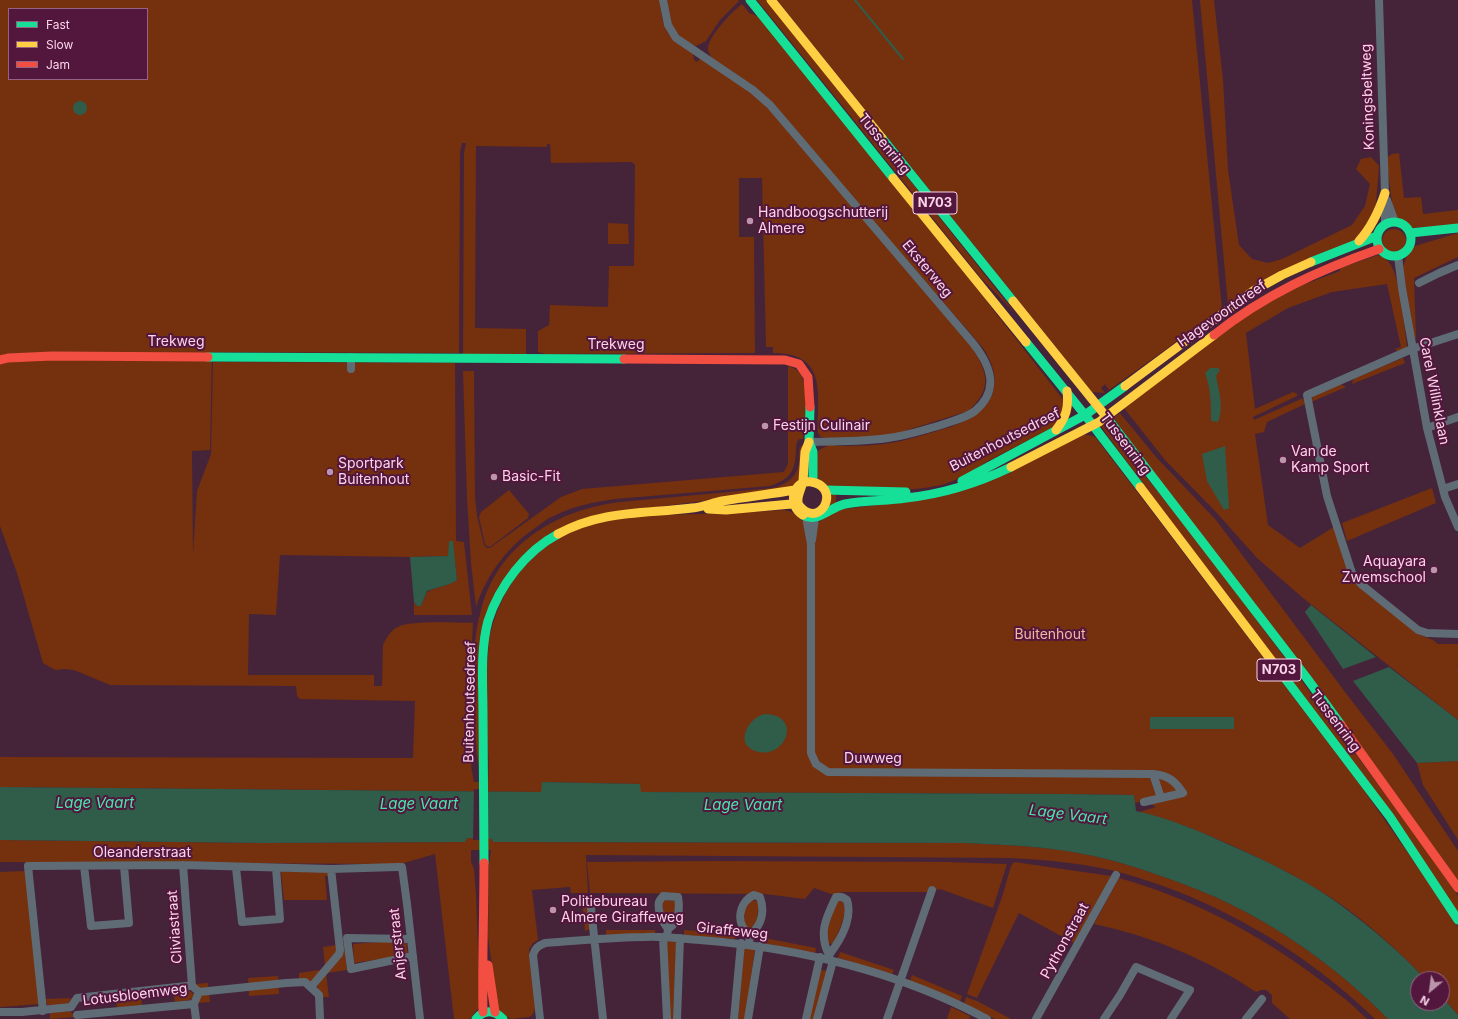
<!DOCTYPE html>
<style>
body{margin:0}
#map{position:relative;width:1458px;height:1019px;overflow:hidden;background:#452439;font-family:Inter,sans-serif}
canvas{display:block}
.legend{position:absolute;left:8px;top:8px;width:140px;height:72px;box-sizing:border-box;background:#53163d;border:1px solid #966282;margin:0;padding:5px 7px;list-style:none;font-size:12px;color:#fbd4e9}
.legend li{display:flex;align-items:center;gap:8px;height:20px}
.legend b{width:20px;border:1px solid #966282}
.north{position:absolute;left:1410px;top:971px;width:40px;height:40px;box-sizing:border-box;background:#53163d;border:1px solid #966282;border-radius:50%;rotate:209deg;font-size:11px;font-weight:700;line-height:16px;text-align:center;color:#fbd4e9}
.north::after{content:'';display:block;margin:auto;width:14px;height:18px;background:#bb96ab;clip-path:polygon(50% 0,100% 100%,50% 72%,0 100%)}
</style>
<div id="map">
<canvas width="1458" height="1019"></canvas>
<ul class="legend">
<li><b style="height:5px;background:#16e098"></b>Fast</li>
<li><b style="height:5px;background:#ffcf43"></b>Slow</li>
<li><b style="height:5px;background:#f24e42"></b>Jam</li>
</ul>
<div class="north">N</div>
</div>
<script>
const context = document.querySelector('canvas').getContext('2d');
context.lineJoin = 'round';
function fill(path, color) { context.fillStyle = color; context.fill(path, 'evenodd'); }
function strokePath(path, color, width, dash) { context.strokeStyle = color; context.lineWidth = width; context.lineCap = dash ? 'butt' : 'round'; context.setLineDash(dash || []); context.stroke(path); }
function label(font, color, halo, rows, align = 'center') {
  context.font = font + ' Inter,sans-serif'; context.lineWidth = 4; context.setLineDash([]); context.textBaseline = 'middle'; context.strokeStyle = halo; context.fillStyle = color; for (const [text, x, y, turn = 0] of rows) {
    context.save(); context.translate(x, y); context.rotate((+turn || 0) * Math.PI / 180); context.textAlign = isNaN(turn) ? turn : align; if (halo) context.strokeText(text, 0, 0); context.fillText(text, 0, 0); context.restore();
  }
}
const green = new Path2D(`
 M0,0h660c2,31 7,37 33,53l1,7 3,2 4,-4 49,32 21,21 200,235c17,26 22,43 -3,65l-70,22 -22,4 -40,1v8c18,0 37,0 55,-3 12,-2 24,-6 36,-9 16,-5 34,-9 48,-19 25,-17 24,-44 8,-67l-213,-246 -26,-22 -31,-21c-2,-2 -4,-5 -5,-9 -1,-13 24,-38 34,-46l8,10h2l7,3 212,260 20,30 74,95 1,7 -1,7 -11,11 -66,34 -25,16 -21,8 -18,3 -29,3 -59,-2v21l42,-5 81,-14 47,-17 71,-38c8,-2 12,-2 19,2l262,344 71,101 29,44v88l-16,-18v-18h-17c-24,-26 -51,-50 -79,-71 -36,-26 -76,-45 -115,-63 -30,-13 -60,-26 -92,-33l17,-5 -11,-7 -10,3 -1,-8 -69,-1 -425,-2v-8l-98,-2v10l-542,-5v-30l413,1 2,-57 -115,-2 -3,-3 -1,-10 -186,-1 -36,-15 -10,-1 -9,1 -12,-7 -26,-90 -17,-47zM9,9h138v70h-138zM462,143h4l-2,10 -1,201h63v-25l-51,-1 1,-182 71,1v-3h3l1,19 81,-1 3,3 -1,101h-25l-1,41 -58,-2 -1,20 -11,6v21l7,2 210,-1 -1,-116h-15v-59h23l4,169h7v6c55,0 44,41 45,80l3,4 5,1 1,8 -8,4c-5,14 -6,31 10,38l1,25 -14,12 -11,1c-4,-10 -11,-14 -21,-16 -28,2 -56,3 -85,4 -31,1 -65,-1 -96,6 -63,15 -105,63 -115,126 -3,22 -2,51 -2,73 1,21 4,42 2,63h-14l-3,-16 3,-5 -2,-22 -2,-58 3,-58c-17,0 -62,-3 -75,4 -7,3 -12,11 -15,18l-1,41h-8v-11h-126l1,-61 27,1 4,-60 130,2 39,-1v-10h4l4,34c-9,6 -20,7 -30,12l-6,14h-4l-3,-4v13h58l-8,-73 -8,-1 -1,-178 -242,-1 -2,92 -14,37 -4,63 -1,-103 18,-1 2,-98 247,1 1,-201z
 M666,0h72l1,1 -19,19 -14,21 -10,5 -12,-5 -12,-14z
 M757,0h10l248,313 -34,-35z
 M777,0h415l30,309 -113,81 -4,-6 -4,4 4,5 -13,-1z
 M1200,0h14l9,80 5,90 11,75 13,14 16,4 14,-4 70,-34 13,-19 5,-22 -14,-15 5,-10 10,-2 8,9 -4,49 -19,26 -128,64z
 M1399,153l5,45 17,-1 2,17 35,-4v15l-47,3 -14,-9 -4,-9 -7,-52 6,-4z
 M608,223l20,1 1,20h-21z
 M1382 241a12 12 0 1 1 24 0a12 12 0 1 1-24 0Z
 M1458,233v24l-44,21 2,60 -3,1 -10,-72 3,-9 9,-12z
 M1378,255c5,2 10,5 12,9 11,16 14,62 17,82l-1,3 -9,2 -2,-2 6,-2 -14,-63 -55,8 -44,16 -42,25 9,76 38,-17 4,2v2l-44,21 1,3 47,-21h2l2,5 -38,18 -3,10 -9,2 13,91 32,23 34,-21 28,63 58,45 13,5 5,4h20v20l-1,1 1,1v54l-155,-122 -46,-40 -41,-46 -51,-52 -41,-52 113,-89 51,-30 20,-6 32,-12v-3z
 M1403,358l2,5 -53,21 1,-4 2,-2z
 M788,366c6,2 12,5 14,11 7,18 3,43 1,62h-4c-3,4 -3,7 -3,12 -1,21 -6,28 -26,35l-155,13c-21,3 -42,7 -61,17 -6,2 -11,6 -16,10 -29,19 -51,47 -62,81l-5,-44 -4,-65 -4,-127h11l1,127 2,18 7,29 3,3h3l71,-51 21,-8 202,-17 4,-8z
 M1340,384l6,3 -35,15 2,-6z
 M1120,413l36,44 60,63 132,176 45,58 65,97v31l-345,-464z
 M1100,425h4l3,4 98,121 232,314 21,32v18z
 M803,445l-4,36 -12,9 -130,17 -105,25 -60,70 -13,165c-5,-24 -4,-49 -5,-73 -1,-28 -1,-56 7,-84 17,-66 76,-100 139,-108l152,-14c14,-3 25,-11 27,-25 0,-6 0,-11 1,-16z
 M1432,488l4,15 -89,38 -5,-18z
 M509,490l20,24 -1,4 -38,29 -3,-1 -2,-2 -6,-27 2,-5z
 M1458,761v79l-35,-55 -6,-22z
 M467,838l25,1 1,3 472,1c39,2 79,3 118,11 28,5 55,14 81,23 23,8 46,17 68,28 58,29 111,68 156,114h-13c-69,-67 -157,-119 -249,-145 -38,-11 -79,-14 -117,-16l-423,-3 2,38h-17l-1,-6 -38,3 6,50 -5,3 -4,6 6,56c0,5 -1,10 -6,12l-19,2 -12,-10 -10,-72 1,-73 2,-14h-20v12l3,7 2,26 4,111 -10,13h-16l-19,-165 -31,9 -11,1 -393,-2v-22l264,3 201,-1z
 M715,861l232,1 60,2 -14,44 -53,-19 -13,3h-85l-8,3 -20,-7 -9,11 -40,-5 -175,-1 -3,-31z
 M1014,862l97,14 -37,67 -55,-30 -42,85 -10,-4 35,-97 9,-31z
 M283,869l43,1 4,6h-5l2,24h-43l-3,-27z
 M25,871l15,133 -40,3v-135z
 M1119,878c68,19 131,51 189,93 21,15 41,30 59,48h-77l-18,-16v-8l-6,-5h-5l-5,2c-49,-33 -105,-56 -162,-68z
 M582,897h6l2,32 -5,2z
 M662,900l14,1 -3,19 -3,3h-3l-3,-6z
 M752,900l5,1 2,4 -3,19 -5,4 -5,-1c-3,-7 -1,-16 0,-24z
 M839,901c2,0 4,0 5,3 4,8 -7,33 -12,40l-5,-1c-3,-14 5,-29 10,-41z
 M606,930h49v4l-49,1z
 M684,930l52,4 -1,5 -51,-4z
 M764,938l52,10 -1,5 -51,-10z
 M406,940l2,15 -54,8 -1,-19z
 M666,941l10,1 -3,77h-3z
 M337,945l1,5 -13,17 -2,-20z
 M342,945h2l3,25 -20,3z
 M744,947l11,1 -10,71h-7z
 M840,952l54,18 -2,4 -54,-16z
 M319,970l1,4 -8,8 -13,-3v-6z
 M820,970l8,1 -13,48h-6z
 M326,973l3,24h-7l-5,-11z
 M912,975l50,21 -2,6 -50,-21z
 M278,976l1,18 -30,2 -1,-18z
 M208,983l2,19 -13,1 -2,-19z
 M173,989h14l8,6 -5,5 -15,2z
 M141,993l1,12 -25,3 -1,-12z
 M966,997l11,4 34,18h-16l-31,-15z
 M71,998l-3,7h-21l-1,-6z
 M951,1007l19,9 -1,3h-22z
 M68,1010l3,2 4,5 -25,2v-6z`);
const water = new Path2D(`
 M73 108a7 7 0 1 1 14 0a7 7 0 1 1-14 0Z
 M1210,368h8l2,2 -4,6c3,15 8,32 2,46l-7,-1c0,-17 0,-32 -6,-48z
 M1225,446l4,62 -5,2 -17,-29 -5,-27z
 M449,541h4l4,39c-8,6 -20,7 -30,11l-6,15h-4l-3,-4 -4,-45 38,-1z
 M1311,605l65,52 -33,12 -38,-57z
 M1389,667l69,53v41l-41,2 -64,-82z
 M765,714c40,1 19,50 -12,36 -18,-8 -4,-33 12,-36z
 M1150,717h84v12h-84z
 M542,782l98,2 1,8 424,2 69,1 2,16c34,7 65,21 96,35 39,17 80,37 114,63 28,21 55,44 79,70h-7v24h24v-6l16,18v4h-70c-45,-46 -98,-85 -156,-114 -22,-11 -45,-20 -68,-28 -26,-9 -53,-18 -81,-23 -39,-8 -79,-9 -118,-11l-472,-1 -1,-3 -25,-1 -2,4 -201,1 -264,-3v-53l541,5z`);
const pier = new Path2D(`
 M474,789h14v51h-15z`);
const stream = new Path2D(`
 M855,0l48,59`);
const street = new Path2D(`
 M663,0l5,25 8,13 77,52 17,15 202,237c18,22 29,47 3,69 -9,7 -23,10 -34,14 -17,5 -35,11 -53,13 -26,4 -52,3 -79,4
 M1379,0l6,193v32
 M1387,200l8,22
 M1398,256l4,32 25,140 18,69 13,30
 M1419,283l20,-10 19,-8
 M1458,334l-46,15 -105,46 20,101 25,77 10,12 56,45 9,3 31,1
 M351,357v12
 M1427,428l31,-11
 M1443,489l15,-5
 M806,517l5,27v209l5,11 12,8 325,2c15,1 22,7 30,19l-39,9
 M812,540l3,-22
 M1153,774l8,24
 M183,865l9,121
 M84,866l7,60 38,-3 -5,-57
 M236,868l6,54 38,-3 -4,-51
 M590,899l13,120
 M663,937l4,82
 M667,937l1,-8c11,-7 12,-20 10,-32l-15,-1c-1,2 -3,3 -4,6 -2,9 4,21 9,27
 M411,939l-64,-1 4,31 62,-13
 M749,944l1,-10c12,-8 15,-23 10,-37l-6,-2c-16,7 -19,31 -4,39
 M828,959c1,-5 5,-9 8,-14 8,-12 16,-30 11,-45l-5,-3h-6c-10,21 -18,36 -7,58
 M311,987l28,-33 1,-4 -9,-81
 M199,992l87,-9 19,-1 14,13 1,24
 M194,1004l2,15
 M71,1007l6,-9 109,-12h6l7,6 -5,12
 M43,1011l-15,-145 155,-1 148,4 66,-2h5l5,37 13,115
 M0,1012h22l49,-5
 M77,1015l117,-11
 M540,1019l-7,-64c2,-7 5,-9 12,-12 33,-2 67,-6 100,-6 18,-1 37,2 55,3 99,8 199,32 287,79
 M677,1019l3,-81
 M734,1019l7,-76
 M748,1019l12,-73
 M806,1019l14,-62
 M817,1019l16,-58
 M887,1019l45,-129
 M1036,1019l80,-144
 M1104,1019l16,-24 16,-28 54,23 -19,29
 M1246,1019l16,-20`);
const fast = new Path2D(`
 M750,0l143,178
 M882,138l131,163
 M1377 239a17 17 0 1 1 34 0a17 17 0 1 1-34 0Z
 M1410,233l48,-5
 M1311,262l66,-26
 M1026,342l59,73 55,72
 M208,357l416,2
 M810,407l-1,35 4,10v30
 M1108,419l198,258 35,48
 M962,481l123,-66 40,-29
 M825,490l81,2
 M803,515c14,9 27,-8 42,-11 20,-4 41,-3 61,-6 37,-4 72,-15 105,-31
 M1284,677l106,140 68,103
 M484,863c0,-49 -1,-99 -1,-148 0,-31 -3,-64 5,-94 11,-35 38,-70 70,-87
 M476,1019c8,-10 19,-9 27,0`);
const slow = new Path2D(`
 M771,0l111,138
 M893,178l133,164
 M1359,241c13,-14 20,-30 26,-48
 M1013,301l95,118
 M1125,386l128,-95 29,-16 29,-13
 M1056,430c10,-13 13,-22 11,-39
 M1011,467l88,-45 115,-87
 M1140,487l144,190
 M708,509l18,1 65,-6 8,2
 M803,515c-16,-9 -11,-36 9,-33 27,5 12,41 -7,29 -3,-2 -7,-6 -7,-9 -1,-7 4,-14 5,-21l2,-29 4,-10
 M558,534c44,-24 87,-20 134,-26 11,-1 20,-5 30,-7 24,-4 49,-7 73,-11`);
const jam = new Path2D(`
 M1214,335c50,-40 105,-65 165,-86
 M624,359l161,1 14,4 9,13 2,30
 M0,360l8,-2 44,-2 156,1
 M1341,725l117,163
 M488,965l7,47
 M483,1012c-1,-50 1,-99 1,-149`);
const markers = [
 [750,221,4,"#bb96ab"],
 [765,426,4,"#bb96ab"],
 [1283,460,4,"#bb96ab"],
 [330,472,4,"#bb96ab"],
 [494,477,4,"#bb96ab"],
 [1434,570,4,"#bb96ab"],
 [553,910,4,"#bb96ab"]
];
const shields = [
 [935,203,44],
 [1279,670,44]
];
const shieldNames = [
 ["N703",935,203],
 ["N703",1279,670]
];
const streetNames = [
 ["Koningsbeltweg",1368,97,-92],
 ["Tussenring",884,144,51],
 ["Eksterweg",927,269,50],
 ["Hagevoortdreef",1222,314,-35],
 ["Trekweg",176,342],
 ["Trekweg",616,345],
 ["Carel Willinklaan",1434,391,79],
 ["Buitenhoutsedreef",1005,440,-27],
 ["Tussenring",1125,444,53],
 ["Buitenhoutsedreef",470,702,-89],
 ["Tussenring",1335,721,53],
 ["Duwweg",873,759],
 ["Oleanderstraat",142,853],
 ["Cliviastraat",175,927,-94],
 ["Giraffeweg",732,931,6],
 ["Pythonstraat",1065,941,-61],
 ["Anjerstraat",398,944,-96],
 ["Lotusbloemweg",135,995,-7]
];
const poiNames = [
 ["Handboogschutterij",758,213],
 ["Almere",758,229],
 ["Festijn Culinair",773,426],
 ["Van de",1291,452],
 ["Kamp Sport",1291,468],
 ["Sportpark",338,464],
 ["Buitenhout",338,480],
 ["Basic-Fit",502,477],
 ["Aquayara",1426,562,"right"],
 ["Zwemschool",1426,578,"right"],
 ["Politiebureau",561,902],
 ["Almere Giraffeweg",561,918]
];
const parkNames = [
 ["Buitenhout",1050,635]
];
const waterNames = [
 ["Lage Vaart",95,803],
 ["Lage Vaart",419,804],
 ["Lage Vaart",743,805],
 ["Lage Vaart",1068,815,7]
];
fill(green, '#75300e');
fill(water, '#305c4a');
fill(pier, '#452439');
strokePath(stream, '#305c4a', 2);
strokePath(street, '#5f6c76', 8);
strokePath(fast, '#16e098', 9);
strokePath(slow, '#ffcf43', 9);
strokePath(jam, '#f24e42', 9);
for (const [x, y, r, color] of markers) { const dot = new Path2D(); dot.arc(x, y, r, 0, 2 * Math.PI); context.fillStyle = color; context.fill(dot); strokePath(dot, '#53163d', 1.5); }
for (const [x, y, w] of shields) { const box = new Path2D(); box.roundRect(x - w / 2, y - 11, w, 22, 3); context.fillStyle = '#53163d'; context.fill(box); strokePath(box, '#fbd4e9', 1); }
label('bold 13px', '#fbd4e9', null, shieldNames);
label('14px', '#fbd4e9', '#53163d', streetNames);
label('14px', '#fbd4e9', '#53163d', poiNames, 'left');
label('14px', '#f3b99f', '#53163d', parkNames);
label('italic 15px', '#47e5ac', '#53163d', waterNames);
</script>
